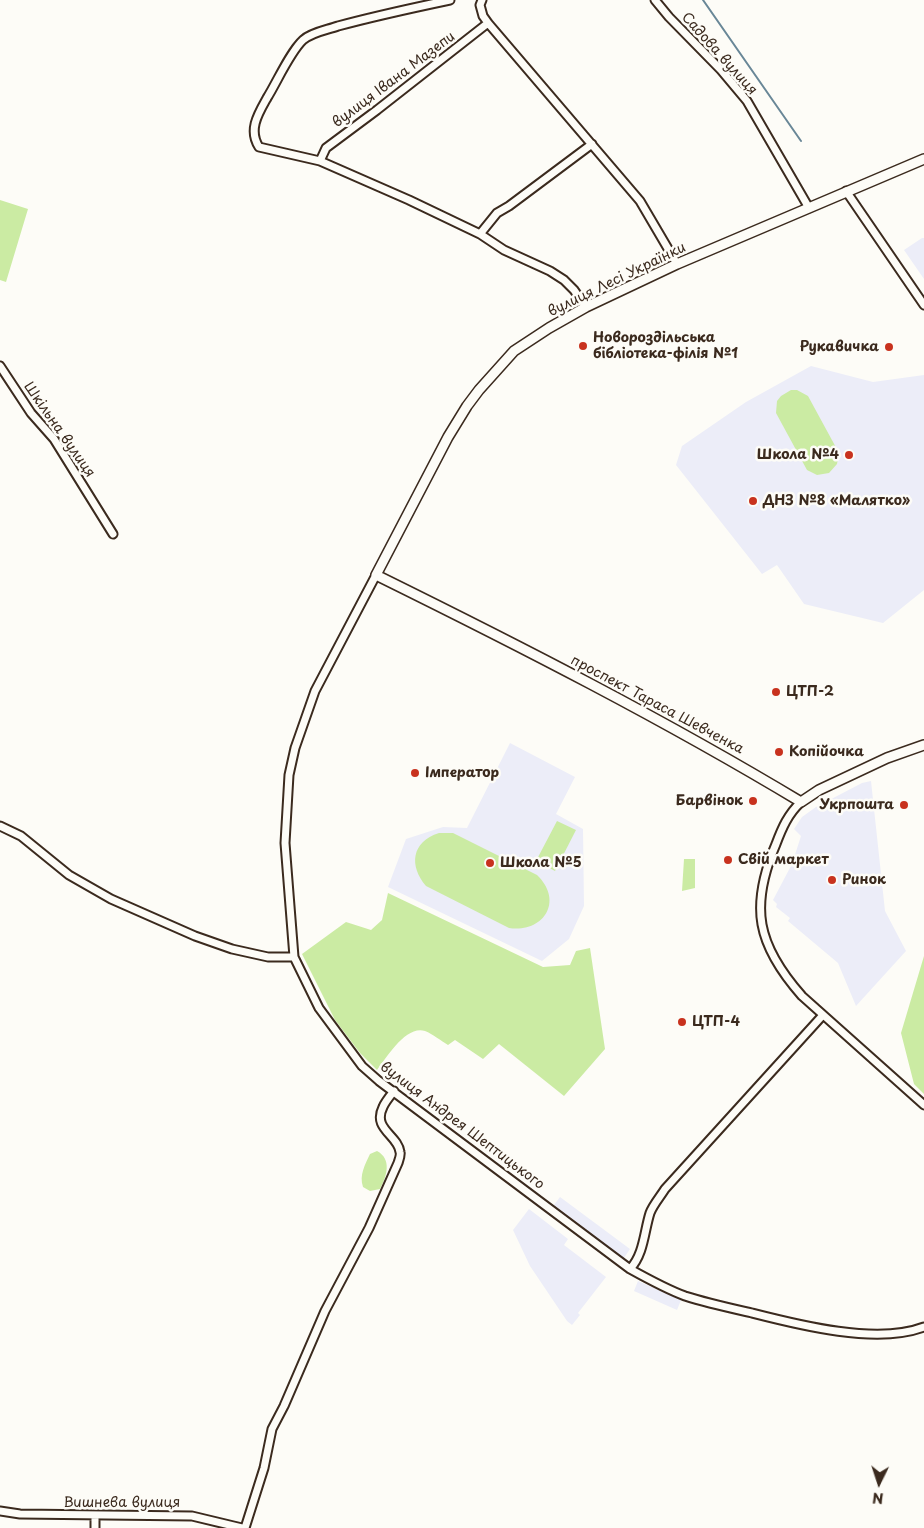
<!DOCTYPE html>
<meta charset="utf-8">
<style>
body{margin:0}
#map{position:relative;width:924px;height:1528px;overflow:hidden;background:#fdfcf7;font-family:"Playpen Sans",sans-serif}
canvas{display:block}
.north{position:absolute;left:854px;top:1458px;width:50px;height:50px;-webkit-text-stroke:4px #fdfcf7;paint-order:stroke;rotate:184deg;font-size:14px;font-weight:700;line-height:20px;text-align:center;color:#3b2a1e}
.north::after{content:'';display:block;margin:auto;width:18px;height:22px;background:#3b2a1e;clip-path:polygon(50% 0,100% 100%,50% 72%,0 100%)}
</style>
<div id="map">
<canvas width="924" height="1528"></canvas>
<div class="north">N</div>
</div>
<script>
const context = document.querySelector('canvas').getContext('2d');
context.lineJoin = 'round';
function fill(path, color) { context.fillStyle = color; context.fill(path, 'evenodd'); }
function strokePath(path, color, width, dash) { context.strokeStyle = color; context.lineWidth = width; context.lineCap = dash ? 'butt' : 'round'; context.setLineDash(dash || []); context.stroke(path); }
function label(font, color, halo, rows, align = 'center') {
  context.font = font + ' "Playpen Sans",sans-serif'; context.lineWidth = 5; context.setLineDash([]); context.textBaseline = 'middle'; context.strokeStyle = halo; context.fillStyle = color; for (const [text, x, y, turn = 0] of rows) {
    context.save(); context.translate(x, y); context.rotate((+turn || 0) * Math.PI / 180); context.textAlign = isNaN(turn) ? turn : align; if (halo) context.strokeText(text, 0, 0); context.fillText(text, 0, 0); context.restore();
  }
}
const built = new Path2D(`
 M922,238h2v41l-20,-29z
 M811,366l62,16 51,-7v215l-41,33 -79,-19 -27,-39 -15,9 -86,-109 6,-19 64,-44z
 M510,743l65,34 -19,37 27,15 1,77 -15,33 -27,22 -154,-74 18,-48 37,-12 24,1z
 M871,781l14,130 21,40 -50,55 -18,-43 -50,-42 2,-3 -14,-11 1,-3 -4,-4 19,-36 9,-28 -7,-7 8,-12 14,-10 46,-24z
 M560,1197l70,52 -6,9 -70,-53z
 M529,1209l39,30 -4,6 42,32 -28,36 2,2 -8,10 -5,-4 -37,-55 -17,-36z
 M638,1281l43,19 -4,10 -43,-19z`);
const green = new Path2D(`
 M0,200l28,9 -22,73 -6,-2z
 M791,390h6l11,6 31,57 -2,11 -8,9 -12,2 -10,-5 -31,-57 1,-12 4,-5z
 M557,821l19,9 -21,41 -19,-10z
 M439,833h14l84,42c27,26 7,58 -28,53l-83,-42c-17,-20 -15,-44 13,-53z
 M684,859h11v29l-13,3z
 M388,893l155,74 27,-2 6,-14 14,-3 15,101 -41,47 -65,-52 -16,15 -28,-19 -7,5c-7,-4 -15,-11 -23,-14 -19,-6 -38,26 -48,39l-17,-17 -25,-33 -33,-66 44,-32 25,8 11,-10z
 M924,956v138l-10,-10 -13,-51z
 M377,1151c15,8 10,25 3,38l-10,2 -7,-4c-4,-12 2,-22 7,-33z`);
const stream = new Path2D(`
 M703,0l98,141`);
const minor = new Path2D(`
 M450,0c-38,8 -75,16 -112,26 -11,4 -26,6 -35,14 -13,12 -26,42 -36,58 -9,16 -19,32 -8,49l61,14 89,39 71,34 24,16 46,21 14,9 10,10 12,17
 M482,0l-2,5 3,11 5,7 152,178 37,63
 M655,0l14,17 52,53 26,31 62,107
 M320,161l6,-13 51,-38 111,-87
 M846,191l78,114
 M480,234l17,-21 12,-7 83,-62
 M0,366l31,47 23,26 59,95
 M376,575l-61,116 -20,57 -6,27 -4,68 9,114 25,51 43,58 17,15 251,188c18,10 36,20 55,27 22,7 45,12 67,17 47,12 125,32 172,14
 M801,802c-13,12 -19,26 -25,42 -27,63 -19,101 26,152l122,109
 M0,826l21,10 48,39 42,24 84,37 37,13 36,8h26
 M630,1269c14,-15 14,-37 20,-56 3,-8 10,-16 15,-24l158,-174
 M0,1511l20,3 172,2 50,12
 M95,1516v12
 M245,1528l19,-60 8,-39 12,-23 41,-95 44,-83 29,-65c1,-3 3,-8 2,-11 -2,-17 -28,-23 -17,-45 2,-5 7,-11 11,-16`);
const tertiary = new Path2D(`
 M924,159l-247,105 -91,43 -37,21 -35,23 -35,39 -12,16 -19,31 -72,138c144,71 287,144 425,227l18,-12 68,-32 37,-13`);
const markers = [
 [583,346,5,"#c8321e"],
 [889,347,5,"#c8321e"],
 [849,455,5,"#c8321e"],
 [753,501,5,"#c8321e"],
 [776,692,5,"#c8321e"],
 [779,752,5,"#c8321e"],
 [415,773,5,"#c8321e"],
 [753,801,5,"#c8321e"],
 [904,805,5,"#c8321e"],
 [728,860,5,"#c8321e"],
 [490,863,5,"#c8321e"],
 [832,880,5,"#c8321e"],
 [682,1022,5,"#c8321e"]
];
const streetNames = [
 ["Садова вулиця",719,54,48],
 ["вулиця Івана Мазепи",394,80,-37],
 ["вулиця Лесі Українки",617,280,-26],
 ["Шкільна вулиця",59,430,55],
 ["проспект Тараса Шевченка",657,705,28],
 ["вулиця Андрея Шептицького",462,1126,37],
 ["Вишнева вулиця",122,1503]
];
const poiNames = [
 ["Новороздільська",593,338],
 ["бібліотека-філія №1",593,354],
 ["Рукавичка",879,347,"right"],
 ["Школа №4",839,455,"right"],
 ["ДНЗ №8 «Малятко»",763,501],
 ["ЦТП-2",786,692],
 ["Копійочка",789,752],
 ["Імператор",425,773],
 ["Барвінок",743,801,"right"],
 ["Укрпошта",894,805,"right"],
 ["Свiй маркет",738,860],
 ["Школа №5",500,863],
 ["Ринок",842,880],
 ["ЦТП-4",692,1022]
];
fill(built, '#ecedf8');
fill(green, '#cbeba3');
strokePath(stream, '#698797', 2);
strokePath(minor, '#3b2a1e', 11);
strokePath(tertiary, '#3b2a1e', 12);
strokePath(minor, '#fdfcf7', 7);
strokePath(tertiary, '#fdfcf7', 9);
for (const [x, y, r, color] of markers) { const dot = new Path2D(); dot.arc(x, y, r, 0, 2 * Math.PI); context.fillStyle = color; context.fill(dot); strokePath(dot, '#fdfcf7', 2); }
label('14px', '#3b2a1e', '#fdfcf7', streetNames);
label('bold 14px', '#3b2a1e', '#fdfcf7', poiNames, 'left');
</script>
